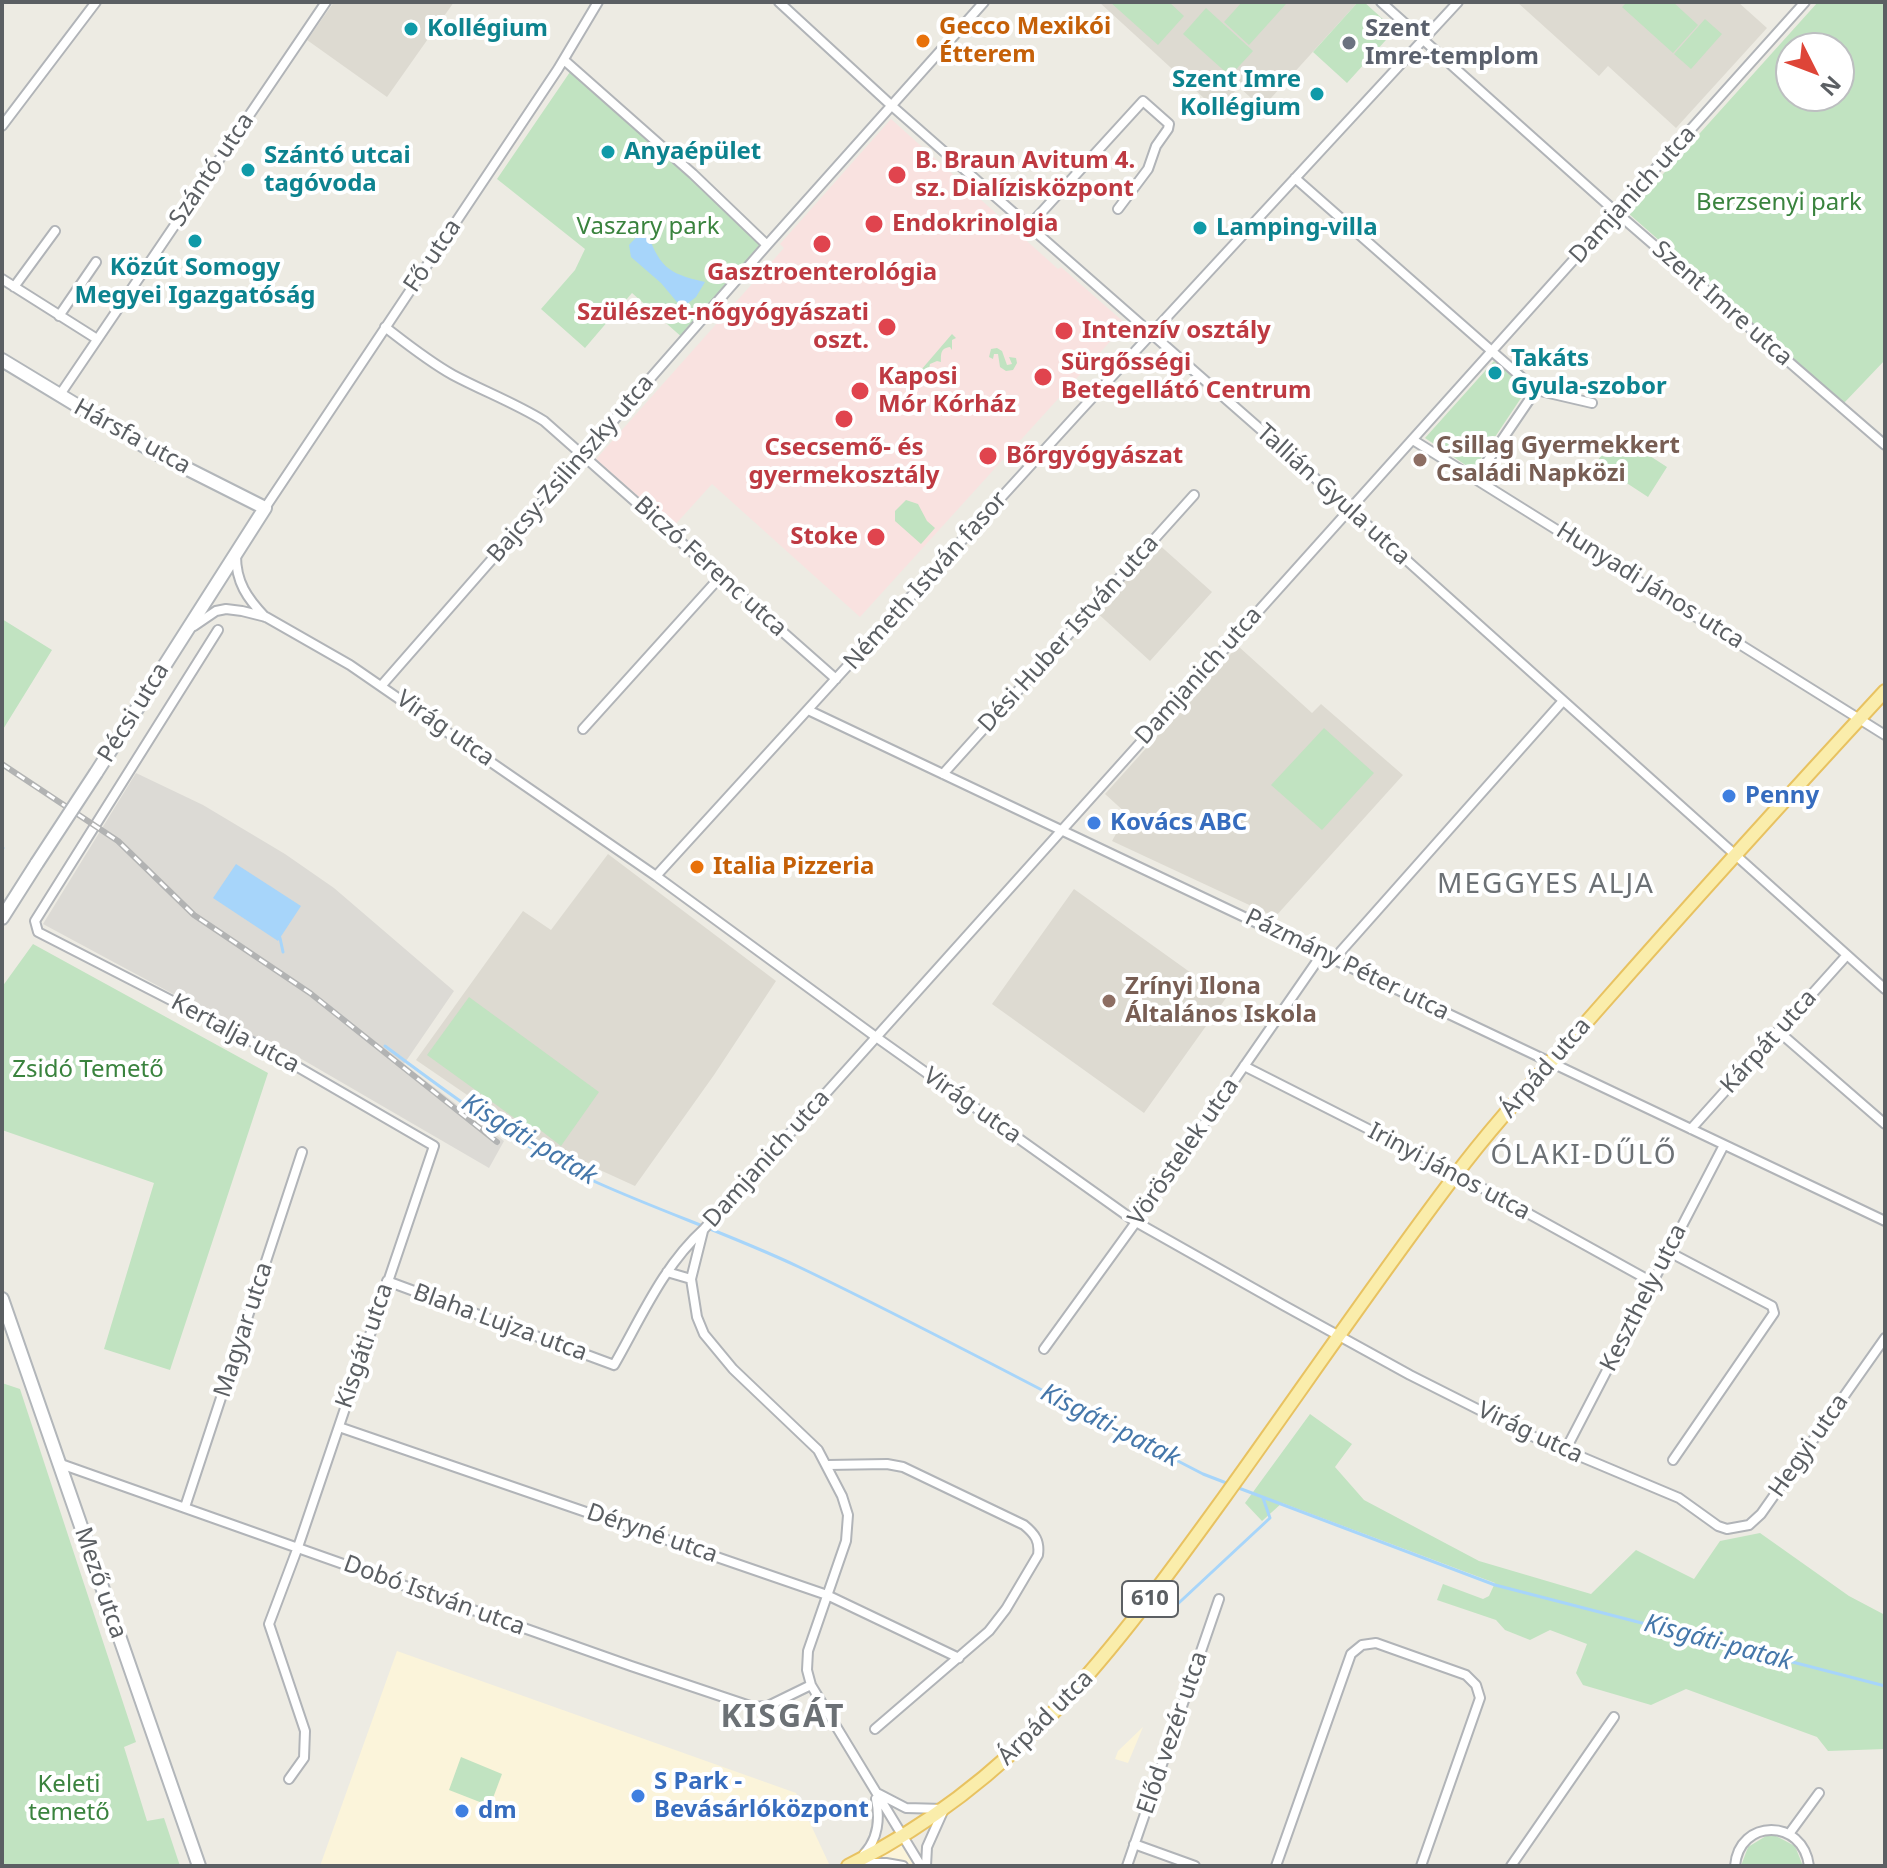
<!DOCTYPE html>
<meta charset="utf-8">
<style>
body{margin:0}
#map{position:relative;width:1887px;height:1868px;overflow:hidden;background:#edebe3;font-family:"Noto Sans",sans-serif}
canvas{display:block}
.frame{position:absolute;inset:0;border:4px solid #5b5f63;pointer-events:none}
.north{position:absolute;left:1775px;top:32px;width:80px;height:80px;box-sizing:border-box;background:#fff;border:2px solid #bdbfc1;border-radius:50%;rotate:132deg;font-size:22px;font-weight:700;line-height:32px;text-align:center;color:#5b5f63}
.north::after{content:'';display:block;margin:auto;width:28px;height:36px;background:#de4538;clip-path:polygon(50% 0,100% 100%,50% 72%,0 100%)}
</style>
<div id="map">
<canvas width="1887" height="1868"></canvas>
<div class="frame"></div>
<div class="north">N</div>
</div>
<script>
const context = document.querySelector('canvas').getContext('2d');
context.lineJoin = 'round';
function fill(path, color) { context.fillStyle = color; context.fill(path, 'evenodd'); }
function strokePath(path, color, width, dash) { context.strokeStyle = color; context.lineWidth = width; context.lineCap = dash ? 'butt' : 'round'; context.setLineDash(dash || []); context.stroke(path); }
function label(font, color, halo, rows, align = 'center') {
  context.font = font + ' "Noto Sans",sans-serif'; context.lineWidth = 8; context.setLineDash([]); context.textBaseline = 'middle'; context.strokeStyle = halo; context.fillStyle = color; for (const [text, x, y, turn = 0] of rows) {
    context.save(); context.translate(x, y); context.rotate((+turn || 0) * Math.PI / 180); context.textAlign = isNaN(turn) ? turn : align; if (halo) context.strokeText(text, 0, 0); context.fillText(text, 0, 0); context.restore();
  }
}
const commercial = new Path2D(`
 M397,1651l399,142 34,73h-510z
 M1143,1727l-15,36 -13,-4 3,-8z
 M903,1839l17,27h-68z`);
const industrial = new Path2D(`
 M136,773l67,32 82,49 49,34 120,103 -50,73 100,77 -15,27 -215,-125 -21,-6 -210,-113z`);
const education = new Path2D(`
 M334,2h120l-67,95 -80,-57z
 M1099,2h259l-96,106 -23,-21 -22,23z
 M1517,2h221l29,26 -91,100 -68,-62 -9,10z
 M1156,542l56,50 -62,69 -56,-51z
 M1238,646l74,67 9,-9 82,71 -128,142 -163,-76 15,-27 -22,-20z
 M608,854l168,127 -62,94 -79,111 -105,-48 -114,-78 107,-149 28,19z
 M1074,889l152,109 -82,115 -152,-109z`);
const medical = new Path2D(`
 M891,119l167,150 3,-2 65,57 -266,293 -148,-133 -39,43 -77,-68 188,-211 -4,-4z`);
const green = new Path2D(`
 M1110,2h59l15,14 -26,29z
 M1242,2h41l3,2 -37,41 -25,-23z
 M1358,2h6l31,28 -48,53 -34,-31z
 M1627,2h46l25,23 -25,28 -51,-46z
 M1818,2h67v358l-41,43 -216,-190zM1791,48h48v48h-48z
 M1206,8l47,43 -23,25 -47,-42z
 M1705,19l17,15 -31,35 -17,-15z
 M572,69l195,176 -83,94 -52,-46 -47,55 -44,-39 34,-39 10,-21 -88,-70z
 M952,334l4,4 -4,2v10l-2,-3c-10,1 -9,8 -9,15l-4,-1 -7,3 -3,13 -6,-1 -5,2 -1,-1z
 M997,348l5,3 5,14 5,-1 -3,-7 7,1 1,5 -4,7 -7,1 -6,-4 -2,-13h-4l-1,5 -4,-2 2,-8z
 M1494,361l33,28 -54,81 -48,-32z
 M1616,434l51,33 -19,30 -52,-34z
 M906,500l12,4 9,17 8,7 -14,16 -26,-23v-10z
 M2,619l50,31 -50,81z
 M1324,728l50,45 -52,57 -51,-45z
 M33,944l235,129 -98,297 -66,-21 50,-166 -152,-53v-143z
 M469,997l130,95 -38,54 -26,-20 -4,4 -104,-75z
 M2,1383l18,6 116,353 -12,5 23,74 17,-3 16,48h-178z
 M1310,1414l42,30 -17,23 29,33 115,61 112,33 45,-44 58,29 26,-38 40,-8 89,63 36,19v134l-57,2 -11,-14 -131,-48 -35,16 -68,-20 -7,-12 11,-29 -37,-14 -20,10 -25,-10 -9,-10 -59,-20 6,-16 40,15 6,-3 6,-13 -213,-80 -20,18 -17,-18z
 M461,1757l41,17 -12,32 -41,-16z
 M1766,1836h10l19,10 8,20h-62l7,-19z`);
const water = new Path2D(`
 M645,228c15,38 20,45 60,54l-9,15 -14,11 -21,-25 -30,-26 -2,-12z
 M236,864l65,42 -23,35 -65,-43z`);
const stream = new Path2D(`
 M2,848h1
 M280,938l3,14
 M385,1046c67,50 136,102 213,137 67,30 136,53 201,84 136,65 270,138 404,207l26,10
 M1236,1487l259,98 390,101
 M1168,1613l102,-95 -7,-20`);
const street = new Path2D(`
 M779,2l113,104 375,329 618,554
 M1381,2l236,211 268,232
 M564,60l129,114 74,71
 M2,126l94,-124
 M1295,178l241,212 56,13
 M1028,227l115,-126 26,23 -1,5 -12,17 -8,23 -30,40
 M2,279l95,60
 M14,287l41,-56
 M59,316l37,-54
 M385,327c22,17 43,34 68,48 30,16 62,28 91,46l292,258
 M59,396l267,-394
 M1413,440l472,295
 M1476,478l60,-88
 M265,508l293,-439 40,-67
 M236,556c0,26 11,42 29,61
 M194,626l22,-15 10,-2 16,2 24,6 84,48 306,211 220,161 260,185 147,83 127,70 117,59 152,64 39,28 9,3 22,-4 12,-11 124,-176
 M218,630l-183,291 3,11 234,120 162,94 -136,401 -29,77 36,107 -1,27 -15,21
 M382,685l385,-440 217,-243
 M808,710l1077,511
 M583,729l138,-153
 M943,774l251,-279
 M656,876l424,-465 378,-409
 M1334,959l228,-257
 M1778,1031l107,93
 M1244,1066l213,108 195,108
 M1691,1129l156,-174
 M703,1231l-12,48 6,38 7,17 29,35 85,81 24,46 6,19 -2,26 -38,110 -1,19 4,15 110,181
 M1669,1252l103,54 2,7 -101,147
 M667,1272l24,7
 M387,1281l227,84c27,-47 49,-99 90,-136l1101,-1227
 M1044,1349l92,-127 186,-268
 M339,1427l488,168 132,63
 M1565,1451l159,-306
 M58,1463l573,203 122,41 15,-1 43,-21
 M828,1465l59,-1 16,3 121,58c11,9 16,16 14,30l-32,54 -17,22 -114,98
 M185,1507l117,-355
 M879,1794l27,14 38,1 -17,38 -1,19
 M1789,1834l30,-41
 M1134,1844l61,22
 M864,1854c14,-15 16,-36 12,-55
 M856,1863h30l17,3
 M1127,1866l92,-267
 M1276,1866l75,-212 11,-9 14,-2 90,32 10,10 4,13 -59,168
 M1511,1866l103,-149
 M1735,1866c4,-48 68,-48 74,0`);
const secondary = new Path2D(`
 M2,360l152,92 111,56 -169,265
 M2,918l35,-55
 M2,1299l197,567`);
const primary = new Path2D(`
 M848,1866c170,-84 267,-218 375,-367 77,-107 151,-216 231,-322 44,-59 96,-113 144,-168 94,-107 190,-213 287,-318`);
const rail = new Path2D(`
 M2,764l116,77 76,74 116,78 187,149`);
const secondaryBridge = new Path2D(`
 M37,863l59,-90`);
const markers = [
 [411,29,8,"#0f9aa8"],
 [923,41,8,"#e8710a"],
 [1349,43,8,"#6b7280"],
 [1317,94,8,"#0f9aa8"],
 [608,152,8,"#0f9aa8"],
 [248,170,8,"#0f9aa8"],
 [897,175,10,"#e0444e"],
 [874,224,10,"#e0444e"],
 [1200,228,8,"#0f9aa8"],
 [195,241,8,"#0f9aa8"],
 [822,244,10,"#e0444e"],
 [887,327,10,"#e0444e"],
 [1064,331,10,"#e0444e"],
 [1495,373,8,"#0f9aa8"],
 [1043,377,10,"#e0444e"],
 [860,391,10,"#e0444e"],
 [844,419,10,"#e0444e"],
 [988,456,10,"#e0444e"],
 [1420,460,8,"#8d6e63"],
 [876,537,10,"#e0444e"],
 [1729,796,8,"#3f7fe0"],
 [1094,823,8,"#3f7fe0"],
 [697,867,8,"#e8710a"],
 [1109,1001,8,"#8d6e63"],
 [638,1796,8,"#3f7fe0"],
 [462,1811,8,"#3f7fe0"]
];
const shields = [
 [1150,1599,56]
];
const shieldNames = [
 ["610",1150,1599]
];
const foodNames = [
 ["Gecco Mexikói",939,27],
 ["Étterem",939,55],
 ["Italia Pizzeria",713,867]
];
const cultureNames = [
 ["Kollégium",427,29],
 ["Szent Imre",1301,80,"right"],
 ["Kollégium",1301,108,"right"],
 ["Anyaépület",624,152],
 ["Szántó utcai",264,156],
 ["tagóvoda",264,184],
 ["Lamping-villa",1216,228],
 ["Közút Somogy",195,268,"center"],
 ["Megyei Igazgatóság",195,296,"center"],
 ["Takáts",1511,359],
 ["Gyula-szobor",1511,387]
];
const worshipNames = [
 ["Szent",1365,29],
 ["Imre-templom",1365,57]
];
const healthNames = [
 ["B. Braun Avitum 4.",915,161],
 ["sz. Dialízisközpont",915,189],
 ["Endokrinolgia",892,224],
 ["Gasztroenterológia",822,273,"center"],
 ["Szülészet-nőgyógyászati",869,313,"right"],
 ["oszt.",869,341,"right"],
 ["Intenzív osztály",1082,331],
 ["Sürgősségi",1061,363],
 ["Betegellátó Centrum",1061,391],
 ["Kaposi",878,377],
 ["Mór Kórház",878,405],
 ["Csecsemő- és",844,448,"center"],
 ["gyermekosztály",844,476,"center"],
 ["Bőrgyógyászat",1006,456],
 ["Stoke",858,537,"right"]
];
const streetNames = [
 ["Szántó utca",212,170,-56],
 ["Damjanich utca",1633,195,-48],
 ["Fő utca",433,256,-56],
 ["Szent Imre utca",1722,304,41],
 ["Hársfa utca",132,437,29],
 ["Bajcsy-Zsilinszky utca",571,469,-49],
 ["Tallián Gyula utca",1333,495,42],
 ["Biczó Ferenc utca",710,567,42],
 ["Németh István fasor",926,581,-48],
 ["Hunyadi János utca",1650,586,32],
 ["Dési Huber István utca",1069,634,-48],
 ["Damjanich utca",1199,676,-48],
 ["Pécsi utca",134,713,-58],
 ["Virág utca",445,729,35],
 ["Pázmány Péter utca",1347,965,26],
 ["Kertalja utca",235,1034,28],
 ["Kárpát utca",1769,1042,-48],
 ["Árpád utca",1546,1068,-49],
 ["Virág utca",972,1106,35],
 ["Vöröstelek utca",1184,1152,-55],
 ["Damjanich utca",767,1159,-48],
 ["Irinyi János utca",1449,1172,28],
 ["Keszthely utca",1644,1298,-63],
 ["Blaha Lujza utca",500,1323,20],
 ["Magyar utca",244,1330,-72],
 ["Kisgáti utca",365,1346,-71],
 ["Virág utca",1530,1433,25],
 ["Hegyi utca",1809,1446,-55],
 ["Déryné utca",652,1534,19],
 ["Mező utca",100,1583,71],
 ["Dobó István utca",434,1596,20],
 ["Árpád utca",1046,1718,-45],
 ["Előd vezér utca",1173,1733,-71]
];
const parkNames = [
 ["Berzsenyi park",1779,203],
 ["Vaszary park",648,227],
 ["Zsidó Temető",88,1070],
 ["Keleti",69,1785],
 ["temető",69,1813]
];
const educationNames = [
 ["Csillag Gyermekkert",1436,446],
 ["Családi Napközi",1436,474],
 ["Zrínyi Ilona",1125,987],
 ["Általános Iskola",1125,1015]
];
const shopNames = [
 ["Penny",1745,796],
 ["Kovács ABC",1110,823],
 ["S Park -",654,1782],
 ["Bevásárlóközpont",654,1810],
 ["dm",478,1811]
];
const waterNames = [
 ["Kisgáti-patak",529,1140,31],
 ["Kisgáti-patak",1110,1426,27],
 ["Kisgáti-patak",1718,1643,15]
];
const quarterNames = [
 ["MEGGYES ALJA",1546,885],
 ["ÓLAKI-DŰLŐ",1584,1156]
];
const districtNames = [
 ["KISGÁT",783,1718]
];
fill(commercial, '#fbf4da');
fill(industrial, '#dcdad5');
fill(education, '#dddad1');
fill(medical, '#f9e2e0');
fill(green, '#c1e3c1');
fill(water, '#a7d5fa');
strokePath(stream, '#a7d5fa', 3);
strokePath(street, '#b1b4b8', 12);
strokePath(secondary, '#b2b6ba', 16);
strokePath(primary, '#e8c261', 16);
strokePath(street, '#fff', 8);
strokePath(secondary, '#fff', 12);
strokePath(primary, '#faedab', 12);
strokePath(rail, '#b2b3b3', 6);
strokePath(rail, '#fff', 3, [9]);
strokePath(secondaryBridge, '#b2b6ba', 16, []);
strokePath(secondaryBridge, '#fff', 12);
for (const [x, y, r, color] of markers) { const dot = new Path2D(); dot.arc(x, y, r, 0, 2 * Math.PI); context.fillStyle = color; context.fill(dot); strokePath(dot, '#fff', 3); }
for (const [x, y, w] of shields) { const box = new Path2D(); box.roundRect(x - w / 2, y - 18, w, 36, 6); context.fillStyle = '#fff'; context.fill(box); strokePath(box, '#5b5f63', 2); }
label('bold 22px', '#5b5f63', null, shieldNames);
label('bold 24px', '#c56008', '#fff', foodNames, 'left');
label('bold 24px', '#0d838f', '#fff', cultureNames, 'left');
label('bold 24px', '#5b616d', '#fff', worshipNames, 'left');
label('bold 24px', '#be3a42', '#fff', healthNames, 'left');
label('24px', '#5b5f63', '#fff', streetNames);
label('24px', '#3a833e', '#fff', parkNames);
label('bold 24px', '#785e54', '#fff', educationNames, 'left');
label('bold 24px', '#366cbe', '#fff', shopNames, 'left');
label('italic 26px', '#4577aa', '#fff', waterNames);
context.letterSpacing = '2px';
label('28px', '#6c7175', '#fff', quarterNames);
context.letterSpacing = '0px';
context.letterSpacing = '2px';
label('bold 32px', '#6c7175', '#fff', districtNames);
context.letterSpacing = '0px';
</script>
